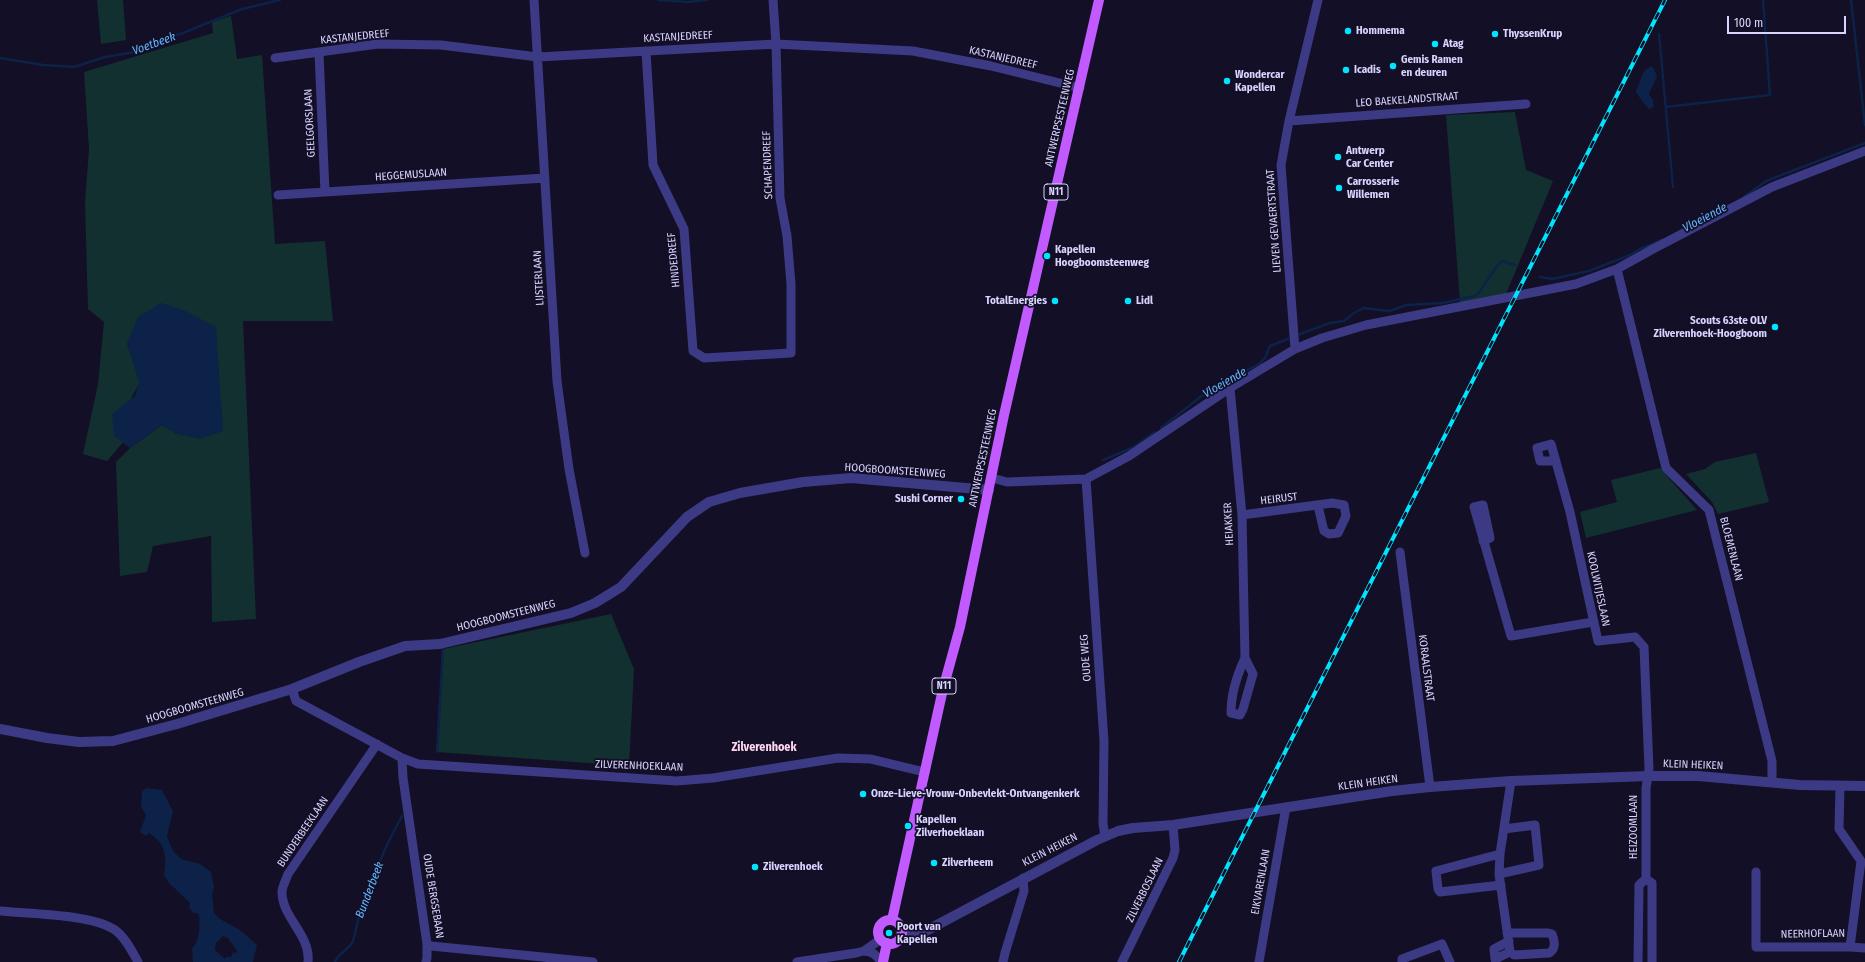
<!DOCTYPE html>
<style>
body{margin:0}
#map{position:relative;width:1865px;height:962px;overflow:hidden;background:#130f26;font-family:"Fira Sans Condensed",sans-serif}
canvas{display:block}
.scale{position:absolute;left:1727px;top:16px;width:119px;height:18px;box-sizing:border-box;border:2px solid #d9d4ff;border-top:0;padding-left:5px;font-size:12px;line-height:14px;white-space:nowrap;color:#d9d4ff;-webkit-text-stroke:3px #130f26;paint-order:stroke}
</style>
<div id="map">
<canvas width="1865" height="962"></canvas>
<div class="scale">100 m</div>
</div>
<script>
const context = document.querySelector('canvas').getContext('2d');
context.lineJoin = 'round';
function fill(path, color) { context.fillStyle = color; context.fill(path, 'evenodd'); }
function strokePath(path, color, width, dash) { context.strokeStyle = color; context.lineWidth = width; context.lineCap = dash ? 'butt' : 'round'; context.setLineDash(dash || []); context.stroke(path); }
function label(font, color, halo, rows, align = 'center') {
  context.font = font + ' "Fira Sans Condensed",sans-serif'; context.lineWidth = 3.5; context.setLineDash([]); context.textBaseline = 'middle'; context.strokeStyle = halo; context.fillStyle = color; for (const [text, x, y, turn = 0] of rows) {
    context.save(); context.translate(x, y); context.rotate((+turn || 0) * Math.PI / 180); context.textAlign = isNaN(turn) ? turn : align; if (halo) context.strokeText(text, 0, 0); context.fillText(text, 0, 0); context.restore();
  }
}
const green = new Path2D(`
 M97,0h26l3,40 -25,4z
 M231,16l6,43 25,-4 13,189 50,-3 8,80h-90l13,298 -44,3 -1,-86 -58,10 -6,26 -27,4 -4,-114 14,-14 32,-23 15,9 -50,-91 13,39 -17,32 1,27 -17,20 -24,-7 15,-70 6,-62 -16,-13 -3,-106 4,-54 -5,-77 129,-39 -1,-11z
 M1515,112l11,58 27,11 -47,113 -46,9 -14,-188z
 M1756,453l13,49 -51,12 -6,-12 -26,-28 19,-5 10,-7z
 M1660,468l37,42 -111,28 -6,-26 37,-10 -6,-22z
 M611,614l23,55 -5,97 -192,-14 6,-103z`);
const water = new Path2D(`
 M1651,66l3,3 3,8 -8,17 4,6 1,7 -5,2c-2,-2 -13,-15 -13,-18l8,-20z
 M161,303l25,8 30,16 7,104 -23,8 -23,-5 -15,-9 -32,23 -16,-12 -2,-22 23,-18 4,-14 -12,-39 11,-26z
 M147,788l15,2 11,21 -6,25 6,15 8,8 19,5 11,8 3,15 -2,7 2,19 6,6 20,11 17,15 -4,17h-60l-1,-13c8,-10 8,-22 7,-34l-2,-2h-4l-4,-6 1,-4 -21,-20 -5,-8c3,-17 2,-32 -15,-42l-3,3 -6,-4 6,-17 -5,-8 1,-16zM223,936l5,2 9,13 -2,3 -2,-2 -2,5h-5l-1,2 -10,-9 1,-7z`);
const stream = new Path2D(`
 M658,0l30,2 19,-2
 M1851,0l14,125
 M1659,34l14,153
 M0,58l43,7 31,2 31,-10 30,-5 12,-8 36,-11 59,-24 38,-9
 M1666,107l104,-12 -7,-95
 M1744,197l22,-16 99,-38
 M1540,277l12,2 37,-8 41,-16 10,-6 22,-9
 M1300,334l30,-11 14,-2 10,-8 9,-5 27,3 16,-6 37,-2 31,-7 4,-2 19,-28 5,-5 13,4
 M1161,428l52,-41 46,-23 6,-6 5,-12 18,-7
 M1103,460l31,-13 21,-15
 M437,752l6,-103
 M335,962c3,-9 15,-13 18,-21 4,-14 8,-41 19,-50 4,-27 17,-51 30,-75`);
const minor = new Path2D(`
 M534,0l23,381 12,88 16,84
 M646,51l7,114 31,64 9,122 11,7 87,-5v-69l-4,-48 -7,-38 -4,-154 -3,-44
 M319,53l6,139
 M275,58l103,-14 63,1 97,12 238,-13 137,7 78,15 89,22
 M1289,121l237,-17
 M278,195l267,-17
 M1617,269l49,199 43,42 63,251v21
 M1295,349l-14,-184 8,-44 29,-121
 M1230,388l12,127 3,143c-8,17 -14,36 -14,55l9,2 3,-6 10,-35 -8,-16
 M1556,461h-16l-3,-13 14,-4 19,68 28,129 37,-4 9,10 5,122 -3,19v91
 M992,478l15,4 79,-3 43,-23 101,-68 65,-39 27,-11 44,-13 210,-41 41,-15 36,-20 119,-62 93,-36
 M1086,479l18,262 -1,83 2,12
 M1242,515l90,-12 12,2 2,11 -8,17 -9,1 -5,-3 -6,-25
 M1483,541l7,-3 -7,-33 -9,2 37,129 82,-14
 M1400,552l30,235
 M292,689l4,12 106,57 16,6 259,17 36,-3 125,-20 33,1 54,13
 M402,758l1,20 24,166v14l-1,4
 M1500,854l-64,17 2,18 2,3 61,-7
 M1756,872v75h94l11,-86 -22,-32 1,-43
 M1499,874l40,-9 -4,-40 -31,4
 M0,911c29,3 92,3 115,19 10,7 17,21 23,32
 M1507,933h41l4,1c3,7 4,15 -3,19l-35,2 -4,-3
 M427,944l4,2 162,16
 M1850,947l15,1
 M864,951c8,0 13,4 17,11
 M1495,959l-1,-10 15,-8
 M308,962c3,-27 -26,-44 -26,-70 0,-5 4,-12 6,-18l89,-130
 M797,962l59,-9 8,-2 17,-12
 M1003,962l2,-9 19,-62 -1,-13
 M1122,962l51,-104 2,-8 -2,-25
 M1259,962l27,-155
 M1402,962v-3l40,-15 8,18
 M1496,962l-1,-3 15,-7 -11,-78 1,-20 11,-73
 M1638,962l1,-77 7,-6 6,4v79`);
const tertiary = new Path2D(`
 M0,729l47,9 32,4 34,-1 64,-17 115,-35 67,-27 46,-16 35,-2 131,-31 24,-10 26,-16 66,-70 22,-15 31,-9 63,-11 48,-4 138,12
 M901,934l21,-1 175,-93 21,-9 15,-3 40,-3 219,-34 38,-4 81,-6 137,-5h50l102,9 65,1`);
const primary = new Path2D(`
 M892,920l51,-231 17,-62 44,-212 95,-415
 M878 932a12 12 0 1 1 24 0a12 12 0 1 1-24 0Z
 M883,962l4,-19`);
const rail = new Path2D(`
 M1179,962l486,-962`);
const markers = [
 [1348,31,4,"#00e5ff"],
 [1495,34,4,"#00e5ff"],
 [1435,44,4,"#00e5ff"],
 [1393,66,4,"#00e5ff"],
 [1346,70,4,"#00e5ff"],
 [1227,81,4,"#00e5ff"],
 [1338,157,4,"#00e5ff"],
 [1339,188,4,"#00e5ff"],
 [1047,256,4,"#00e5ff"],
 [1055,301,4,"#00e5ff"],
 [1128,301,4,"#00e5ff"],
 [1775,327,4,"#00e5ff"],
 [961,499,4,"#00e5ff"],
 [863,794,4,"#00e5ff"],
 [908,826,4,"#00e5ff"],
 [934,863,4,"#00e5ff"],
 [755,867,4,"#00e5ff"],
 [889,933,4,"#00e5ff"]
];
const shields = [
 [1056,192,24],
 [944,686,24]
];
const shieldNames = [
 ["N11",1056,192],
 ["N11",944,686]
];
const poiNames = [
 ["Hommema",1356,31],
 ["ThyssenKrup",1503,34],
 ["Atag",1443,44],
 ["Gemis Ramen",1401,60],
 ["en deuren",1401,73],
 ["Icadis",1354,70],
 ["Wondercar",1235,75],
 ["Kapellen",1235,88],
 ["Antwerp",1346,151],
 ["Car Center",1346,164],
 ["Carrosserie",1347,182],
 ["Willemen",1347,195],
 ["Kapellen",1055,250],
 ["Hoogboomsteenweg",1055,263],
 ["TotalEnergies",1047,301,"right"],
 ["Lidl",1136,301],
 ["Scouts 63ste OLV",1767,321,"right"],
 ["Zilverenhoek-Hoogboom",1767,334,"right"],
 ["Sushi Corner",953,499,"right"],
 ["Onze-Lieve-Vrouw-Onbevlekt-Ontvangenkerk",871,794],
 ["Kapellen",916,820],
 ["Zilverhoeklaan",916,833],
 ["Zilverheem",942,863],
 ["Zilverenhoek",763,867],
 ["Poort van",897,927],
 ["Kapellen",897,940]
];
const streetNames = [
 ["KASTANJEDREEF",355,37,-6],
 ["KASTANJEDREEF",678,37,-3],
 ["KASTANJEDREEF",1003,58,13],
 ["LEO BAEKELANDSTRAAT",1407,100,-4],
 ["ANTWERPSESTEENWEG",1060,118,-77],
 ["GEELGORSLAAN",310,123,-93],
 ["SCHAPENDREEF",768,165,-92],
 ["HEGGEMUSLAAN",411,175,-4],
 ["LIEVEN GEVAERTSTRAAT",1274,221,-94],
 ["HINDEDREEF",674,260,-95],
 ["LIJSTERLAAN",539,278,-93],
 ["ANTWERPSESTEENWEG",983,458,-78],
 ["HOOGBOOMSTEENWEG",895,471,4],
 ["HEIRUST",1279,499,-7],
 ["HEIAKKER",1229,524,-93],
 ["BLOEMENLAAN",1731,549,76],
 ["KOOLWITJESLAAN",1598,589,78],
 ["HOOGBOOMSTEENWEG",506,616,-14],
 ["OUDE WEG",1086,658,-94],
 ["KORAALSTRAAT",1426,668,83],
 ["HOOGBOOMSTEENWEG",195,706,-16],
 ["KLEIN HEIKEN",1693,765,2],
 ["ZILVERENHOEKLAAN",639,766,2],
 ["KLEIN HEIKEN",1368,783,-8],
 ["HEIZOOMLAAN",1634,827,-90],
 ["BUNDERBEEKLAAN",303,832,-56],
 ["KLEIN HEIKEN",1050,850,-27],
 ["EIKVARENLAAN",1261,882,-80],
 ["ZILVERBOSLAAN",1145,890,-64],
 ["OUDE BERGSEBAAN",433,896,81],
 ["NEERHOFLAAN",1813,934,-1]
];
const waterNames = [
 ["Voetbeek",154,44,-20],
 ["Vloeiende",1705,218,-28],
 ["Vloeiende",1225,383,-30],
 ["Bunderbeek",370,890,-69]
];
const neighbourhoodNames = [
 ["Zilverenhoek",764,748]
];
fill(green, '#12302f');
fill(water, '#0c2248');
strokePath(stream, '#0c2248', 2.5);
strokePath(minor, '#3d3a85', 9);
strokePath(tertiary, '#3d3a85', 10);
strokePath(primary, '#c25bff', 10);
strokePath(rail, '#00e5ff', 4);
strokePath(rail, '#130f26', 2.5, [8]);
for (const [x, y, r, color] of markers) { const dot = new Path2D(); dot.arc(x, y, r, 0, 2 * Math.PI); context.fillStyle = color; context.fill(dot); strokePath(dot, '#130f26', 1.5); }
for (const [x, y, w] of shields) { const box = new Path2D(); box.roundRect(x - w / 2, y - 8, w, 16, 3); context.fillStyle = '#130f26'; context.fill(box); strokePath(box, '#d9d4ff', 1); }
label('bold 10px', '#d9d4ff', null, shieldNames);
label('bold 11px', '#d9d4ff', '#130f26', poiNames, 'left');
label('11px', '#d9d4ff', '#130f26', streetNames);
label('italic 12px', '#62b6ff', '#130f26', waterNames);
label('bold 12px', '#ffd6f0', '#130f26', neighbourhoodNames);
</script>
